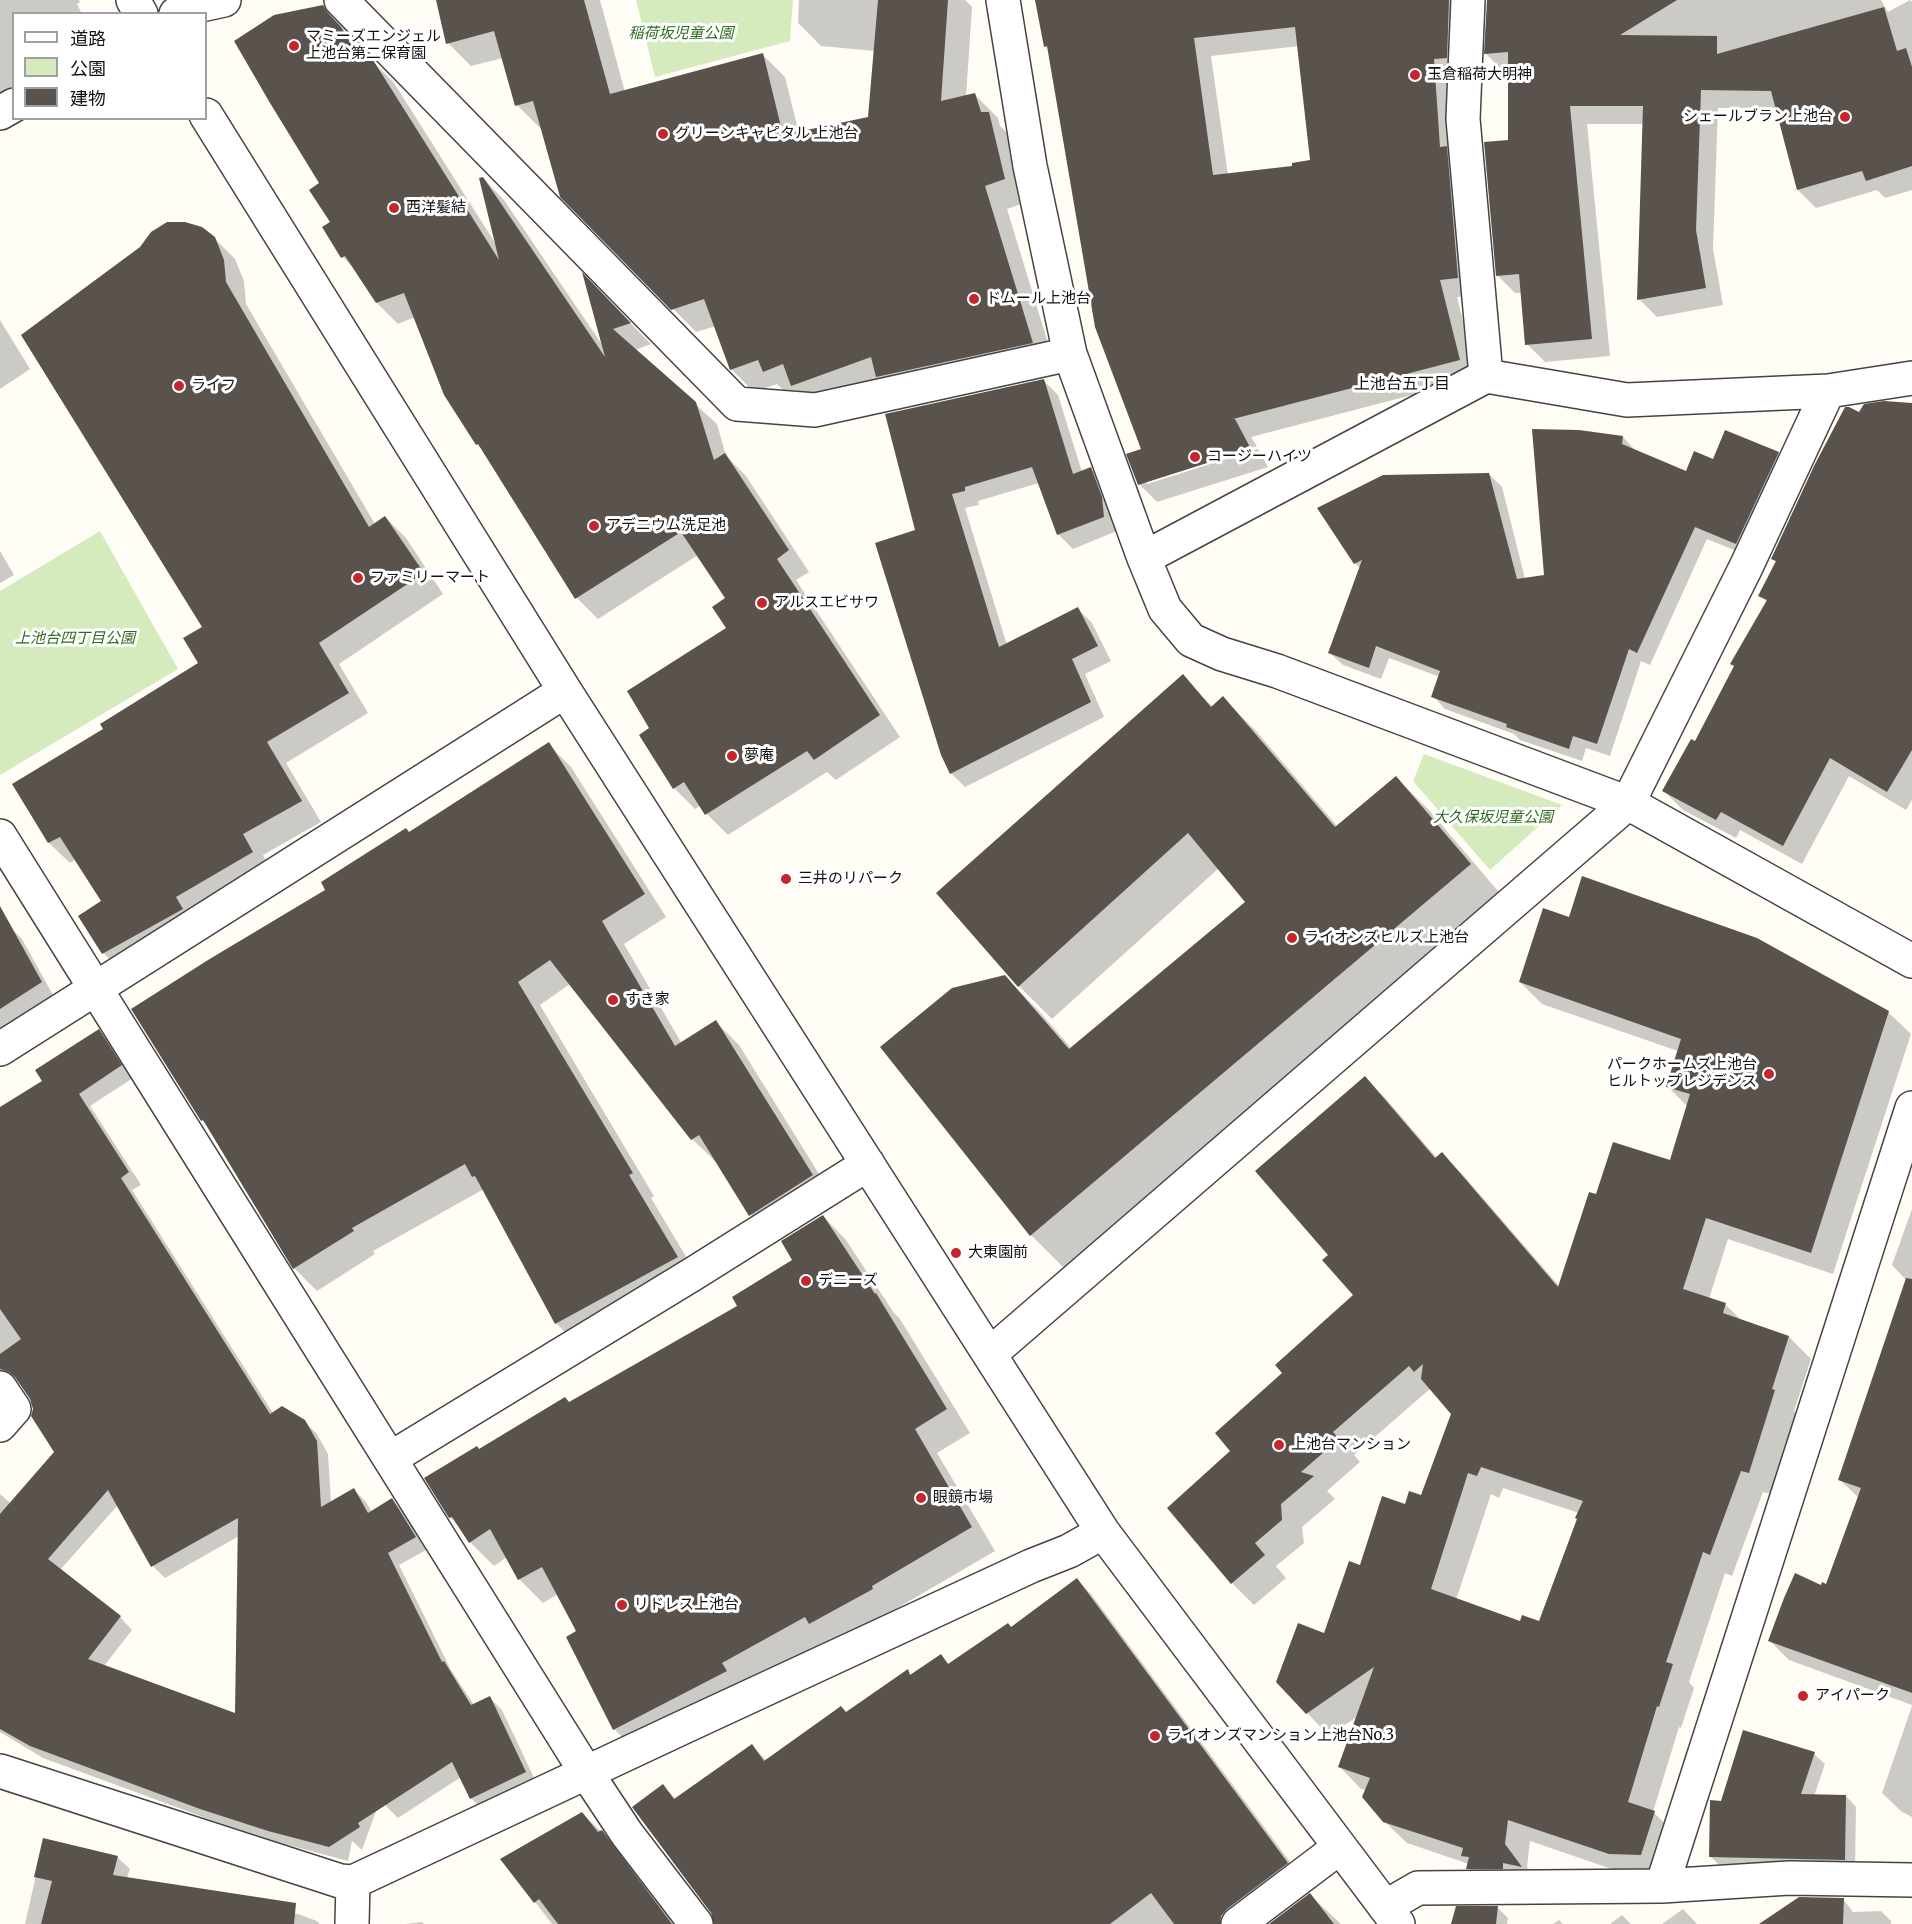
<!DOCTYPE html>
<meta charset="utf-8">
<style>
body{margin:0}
#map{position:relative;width:1912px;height:1924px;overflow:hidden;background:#fffdf5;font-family:Merriweather,"Noto Sans JP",serif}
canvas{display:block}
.legend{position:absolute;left:12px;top:12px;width:195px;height:108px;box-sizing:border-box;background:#fff;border:2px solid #a0a0a0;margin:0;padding:8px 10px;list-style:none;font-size:18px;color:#111}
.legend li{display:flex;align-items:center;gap:12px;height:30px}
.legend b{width:30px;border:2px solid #a0a0a0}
</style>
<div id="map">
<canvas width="1912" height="1924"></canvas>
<ul class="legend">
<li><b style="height:8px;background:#fff"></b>道路</li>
<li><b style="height:16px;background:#d5ebbd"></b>公園</li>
<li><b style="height:16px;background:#5a524d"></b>建物</li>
</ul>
</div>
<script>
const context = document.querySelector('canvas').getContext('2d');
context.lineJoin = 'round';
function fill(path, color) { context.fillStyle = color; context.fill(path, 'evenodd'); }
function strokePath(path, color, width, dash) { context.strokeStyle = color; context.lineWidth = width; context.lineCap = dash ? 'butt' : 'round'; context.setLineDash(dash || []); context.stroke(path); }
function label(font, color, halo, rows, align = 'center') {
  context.font = font + ' Merriweather,"Noto Sans JP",serif'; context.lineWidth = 6; context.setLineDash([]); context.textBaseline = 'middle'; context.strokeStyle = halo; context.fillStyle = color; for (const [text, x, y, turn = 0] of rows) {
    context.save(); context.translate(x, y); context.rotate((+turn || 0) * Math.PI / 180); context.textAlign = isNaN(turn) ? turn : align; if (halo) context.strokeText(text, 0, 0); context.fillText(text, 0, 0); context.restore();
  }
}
const green = new Path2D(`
 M636,0h157l-3,41 -135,36z
 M100,531l78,138 -178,106v-184z
 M1424,754l138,51 -72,65 -77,-89z`);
const shadow = new Path2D(`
 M0,0h79l1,2 -3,2 5,10h-68v104l-14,11z
 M437,0h163l25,92 137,-38 23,23 14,56 71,-15 5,-67 -54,-5 -23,-23 1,-23h166l7,7 -6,90 9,-2 23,23 2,8 12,11 15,65 -20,7 48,157 -240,43 -18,-19 -10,4 -10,-10 -23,8 -23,-23 -15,-43 -20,6 -134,-136 -20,-68h-2l-23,-23 -14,-47 -32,8 -23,-23z
 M1042,0h440l-6,296 -19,1 20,81 -226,59 6,9 -110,35v3l111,-35 10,18 -111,35 -18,-18 4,-34 -94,-400 -4,-4zM1299,46l12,116 -17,6 -66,7 -17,-119z
 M1488,0h393l7,12 22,-12 2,2v188l-27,8 -8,-8 -61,18 -18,-18 -21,-82h-59l-5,141 10,56 -66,12 -18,-18 5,-175h-57l23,232 -65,6 -18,-18 -5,-51h-7l-18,-18 12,-134v-70l-5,1 -18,-18z
 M323,7l21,21 19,24 31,31 103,163 -14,-68 21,22 99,146 -18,-69 66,67 -16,6 82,74 9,32 20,20 63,96 -13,8 104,157 -64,43 -9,-8 -99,63 -21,-21 -6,-9 -6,4 -21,-21 -23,-60 77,-99 -1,-30 -29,-44 -100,64 -21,-21 -93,-147 -7,-7 -62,-127 -17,7 -21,-21 -21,-33 -13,-13 -22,-74z
 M214,238l21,21 9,22 2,23 129,220 10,-7 21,21 37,56 -104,70 29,49 -82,50 35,59 -58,33 9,17 -148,101 -21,-20v-51l-27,-43 -6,4 -21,-20 -35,-59 91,-55 95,-66 4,-35z
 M0,320l30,49 -30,20z
 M1044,381l14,14 24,77 9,-3 14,14 12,48 -44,18 -14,-14 -20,-52 -61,18 1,4 -14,3 42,137 71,-36 14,14 19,38 -26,13 19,43 -139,70 -14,-14 -35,-242z
 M1912,404v396l-6,10 -57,-34 -47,88 -62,-34 -4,8 -53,-28 -19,-19 31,-48 72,-141 -7,-7 17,-32 -5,-5 88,-144z
 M1623,437l12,13 51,23 28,-12 64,-8 12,13 -41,90 -42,-17 -57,126 -9,-4 -31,95 -24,-8 -4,13 -62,-21 -6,-6 -69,-25 -12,-13 7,-19 -51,-19 -8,21 -38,-14 -13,-12 30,-85 -5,-5 134,-89 13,13 23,92 20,-3z
 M0,551l14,24 -14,8z
 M1183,677l30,30 10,-9 33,33 81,95 59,-48 33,32 74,87 -439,371 -33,-33 -149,-187 122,-72 34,34 34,39 175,-147 -28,-34 -167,151 -33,-33 -81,-93z
 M548,744l23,23 95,150 -42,27 58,100 34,-22 23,23 95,153 -61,40 -22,-23 -34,-55 -2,1 -23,-22 -122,-155 -30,21 114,191 -3,2 49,82 -121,66 -23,-23 -72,-134 -111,62 2,3 -58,37 -23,-23 -85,-141 -7,-7 125,-230 83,-56z
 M10,927l12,12 31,56 -53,33v-95z
 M1520,982l368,30 23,22 -78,240 -105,-35 -19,60 16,5 17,17 47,16 22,22 -17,52 2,3 -25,80 -8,-2 -31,84 -7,-3 -36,109 5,6 -13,40 -2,-1 -26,85 24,23 -14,42 -31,-1 -102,-35 -3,26 15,21 -52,2 -22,-22 1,-4 -62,-21 -23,-22 -18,-31 -5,-1 -22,-23 19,-50 -29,20 -52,-55 48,-46 36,-68 45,-62 16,-8 31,-83 -22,-26 -77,67 6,7 -33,29 8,8 -33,28 2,16 -28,23 10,12 -32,27 -22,-22 -62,-75 63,-57 51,-78 71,-78 -25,-40 35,-177 22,22 50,58 5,-4 22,22 96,111 37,-91 74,-34 17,-55 -21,-21 11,-35 -136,-47zM1503,1488l76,25 -39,110h-19l-65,-23 35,-106 8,4z
 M99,1031l12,13 22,34 -43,28 51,79 -9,5 141,223 31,8 13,13 11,20 3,49 23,-13 12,12 6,10 20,-12 12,12 24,37 -29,16 52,105 23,35 16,-7 12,12 35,74 -54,26 -12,-12 -10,-21 -63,41 -12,-12 -1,-20 -23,64 -10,-9 -4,20 -67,-18 -67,-22 -171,-63 -43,-26v-238l11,10 45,-52 56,-106 -92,37 -8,-2 -12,5v-277l44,-28zM118,1505l35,61 12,12 74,-42 -2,179 -133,-49 28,-36 -12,-13 -60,-47z
 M1912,1209v496l-123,-45 -19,-19 52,-54 5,-1 32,-88 -20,-19 67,-199 -14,-15z
 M823,1216l23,24 48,73 6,6 70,114 -33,20 58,98 -101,59 2,3 -62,34 -6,-6 -83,46 -107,66 -24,-24 -36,-97 -20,-38 -15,9 -24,-24 -12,-22 -13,9 -24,-24 -9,-14 -11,-11 29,-67 91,-47 169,-97 55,-45z
 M1077,1580l14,14 211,284 -61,46h-525l-53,-138 13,13 76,-53 15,15 80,-48 60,-42 5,5 29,-20 9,9 61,-37z
 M1912,1706v111l-10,-5 -20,-19z
 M1814,1754l11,10 -11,32h32l10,11 -1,62 -134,-2 -11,-11 12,-54z
 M582,1813l34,33 59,78h-123l-50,-65z
 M44,1840l73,17 13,12 -3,9 127,20 63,23 3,3h-295z
 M1310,1895l31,29h-69z
 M1843,1899l10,13 28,-1 10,10v3h-129z
 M1457,1908h41l10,10 -1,6h-54z
 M1683,1909l14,15h-35z
 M1622,1915l9,9h-21z
 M1559,1920l4,4h-10z
 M422,1922l2,2h-18z`);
const building = new Path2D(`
 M436,0h148l26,94 153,-41 20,82 85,-18 10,-117h70l-7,101 34,-8 6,19h8l16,67 -20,7 48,157 -157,34 -5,-20 -80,29 -8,-22 -20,8 -5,-12 -28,10 -26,-71 -33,11 -111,-113 -27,-96 -18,5 -21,-75 -48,13z
 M1035,0h414l-2,58 -13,1 6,88 7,-1 11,132 -18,2 20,80 -227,59h2l16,30 -113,36 -12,-31 15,-5 -46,-122 -48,-281 -3,1zM1295,27l15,133 -18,3v3l-79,9 -19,-137z
 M1487,0h190l-57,35 97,1v18l167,-47 13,44 9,-3 6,19v99l-46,15 -4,-10 -65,19 -26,-99 -70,-1 -5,140 10,58 -69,12 6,-194h-73l22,233 -67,6 -6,-71 -23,2 -12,-134 24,-2v-88l-24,2z
 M323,5l5,8 13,14 16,27 7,-4 9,10 126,200 -20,-82 4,-1 122,180 -23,-85 49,51 -18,6 83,73 18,58 11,-7 64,97 -12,9 103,156 -66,45 -7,-9 -102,64 -21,-33 -11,7 -34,-54 10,-7 -22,-37 99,-63 -14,-21 13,-9 -44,-66 -106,67 -97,-155 -2,1 -32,-50 -40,-102 -28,10 -31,-47 -4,2 -19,-31 8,-5 -21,-32 10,-7 -49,-80 -36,-62 40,-26z
 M167,222h18l17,5 13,10 9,23 2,22 143,245 16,-11 39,57 -105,70 30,50 -82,49 35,59 -59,33 10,18 -77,45 7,12 -81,45 -24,-38 23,-15 -41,-64 -12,6 -36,-59 91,-55 -3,-5 98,-61 -15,-25 19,-11 -181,-292 119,-88 11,-15z
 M1044,379l29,95 18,-7 11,30 2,20 -47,18 -25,-68 -67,20v4l-13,3 47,153 79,-40 20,39 -26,13 19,43 -141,72 -9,-19 -66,-212 40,-13 -30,-116z
 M1884,401l28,2v347l-25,42 -57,-34 -47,88 -62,-34 -5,8 -54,-29 29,-52 4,2 39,-75 -4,-2 37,-64 -9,-4 18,-35 -5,-2 43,-93 31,-59h4l10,5 5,-8z
 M1532,429l47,1 44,6 -1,8 64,27 8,-20 19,8 12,-29 54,22 -43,92 -41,-17 -58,126 -8,-4 -32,95 -24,-8 -4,13 -63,-22 1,-3 -76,-27 9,-26 -64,-25 -7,22 -41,-15 34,-93 -8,4 -37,-56 66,-33 106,-2 28,106 27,-4z
 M1183,674l28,33 12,-11 112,131 61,-51 75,88 -441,372 -150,-189 72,-59 53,-13 64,74 176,-147 -57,-69 -170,154 -82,-94z
 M549,742l96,152 -43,27 73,125 41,-26 97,155 -64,41 -50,-81 -8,5 -141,-180 -32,22 115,191 -4,2 49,82 -123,67 -80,-148 -3,1 -7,-13 -113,64 2,3 -61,38 -90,-149 -2,1 -70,-112 77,-49 117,-70 -4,-8 85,-54 3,4z
 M1582,876l175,62 132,73 -78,242 -105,-35 -23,71 43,14 -3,10 66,23 -17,53 3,1 -26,83 -8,-2 -31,84 -7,-3 -37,110 7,2 -14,43 -2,-1 -29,96 27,9 -14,44 -32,-1 -101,-34 -3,24 17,23 -19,-4v6h-37l3,-12 -8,-1 2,-8 -80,-26 -21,-25 8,-19 -32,-11 36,-100 -68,47 -30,-32 22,-59 26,10 25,-72 11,4 22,-69 23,8 4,-13 12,4 30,-81 -30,-35 2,-15 -9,8 -5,-6 -76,66 6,7 -38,33 13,4 -33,28 1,16 -27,23 10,12 -34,29 -64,-76 63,-57 -15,-18 67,-60 -7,-8 78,-70 -31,-35 6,-5 -73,-84 110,-95 70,82 7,-6 116,135 31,-95 7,2 17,-52 57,18 20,-66 -24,-7 15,-48 -162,-57 24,-74 26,9zM1481,1467l102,34 -8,17 2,1 -38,102 -17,-6 -2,6 -89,-32 37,-116 9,3z
 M0,906l42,76 -42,27z
 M99,1029l23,36 -43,29 50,78 -8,6 149,236 12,-8 23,14 12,21 4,66 33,-19 14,25 24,-15 24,39 -28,16 54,109 2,-1 27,44 19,-9 36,76 -56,27 -18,-37 -94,61 2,4 -31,20 -61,-16 -68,-22 -170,-63 -30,-17v-215l54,-62 -23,-36 2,-7 -3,-10 -15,-22 -6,-5 -9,-3v-15l21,-15 -21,-30v-202l42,-26 -7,-11zM108,1490l43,77 87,-49 -3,195 -147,-54 33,-43 -73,-57z
 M823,1215l52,79 1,-1 71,116 -32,20 57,98 -100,59 1,3 -64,35 -4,-7 -83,46 5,8 -114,59 -47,-93 10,-6 -34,-64 -24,13 -28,-51 -21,14 -17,-26 -3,1 -25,-40 53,-32 2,3 86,-52 4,5 168,-96 -5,-9 60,-37 -11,-19z
 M1906,1278l6,1v414l-144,-52 16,-43 11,-25 26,12 1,-3 4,2 35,-96 -23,-8z
 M1077,1578l211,285 -61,46 -6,7 -1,8h-46l-23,-31 -41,31h-396l-3,-11 -79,-106 31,-23 11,15 78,-55 12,17 77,-55 5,6 62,-43 2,6 31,-21 7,10 60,-41 3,4z
 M1743,1730l72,22 -14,42 45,1 -1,65 -136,-3 1,-57 11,1z
 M582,1812l16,20 4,-2 70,94h-114l-19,-25 -5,4 -34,-44z
 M43,1838l75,18 -5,19 183,28 -2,21h-253l11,-43 -18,-4z
 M1310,1893l24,31h-65z
 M1799,1897l45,1 -1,26h-84z
 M1456,1906h42l-2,18h-45z`);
const minor = new Path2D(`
 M133,0l8,14
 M341,0l396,404 78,6 255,-56
 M1003,0l27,166 40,188 74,204 21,51 26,31 31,14 55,17 351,132 284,158
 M1468,0l-5,119 23,257
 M176,14l11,-6 37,-8
 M0,113l14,-8
 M206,115l359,576 538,841 295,392
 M1144,558l342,-182 141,24 201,-9 84,-13
 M0,836l586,936 41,62 69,90
 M0,1049l565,-358
 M990,1354l638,-551 118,-236 82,-176
 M0,1388l14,21 -14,16
 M391,1458l302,-184 175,-110
 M0,1771l340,110 13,1c226,-106 451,-212 678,-316l38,-15 34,-19
 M1662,1886l250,-778
 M1385,1907l33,-19 244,-2 127,-8 123,2
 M352,1924l1,-42
 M1238,1924l102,-77`);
const markers = [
 [294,46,6,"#c4262e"],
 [1415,75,6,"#c4262e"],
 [1845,117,6,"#c4262e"],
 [663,134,6,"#c4262e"],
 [394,208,6,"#c4262e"],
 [974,299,6,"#c4262e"],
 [179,386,6,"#c4262e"],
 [1195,457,6,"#c4262e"],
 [594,526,6,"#c4262e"],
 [358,578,6,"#c4262e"],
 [762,603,6,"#c4262e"],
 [732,756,6,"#c4262e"],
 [786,879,6,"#c4262e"],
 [1292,938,6,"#c4262e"],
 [613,1000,6,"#c4262e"],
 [1769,1074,6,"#c4262e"],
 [956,1253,6,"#c4262e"],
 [806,1281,6,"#c4262e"],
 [1279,1445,6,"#c4262e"],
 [921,1498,6,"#c4262e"],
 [622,1605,6,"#c4262e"],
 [1803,1696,6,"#c4262e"],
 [1155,1736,6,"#c4262e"]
];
const parkNames = [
 ["稲荷坂児童公園",681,34],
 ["上池台四丁目公園",75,639],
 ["大久保坂児童公園",1493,818]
];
const poiNames = [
 ["マミーズエンジェル",306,37],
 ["上池台第二保育園",306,54],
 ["玉倉稲荷大明神",1427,75],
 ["シェールブラン上池台",1833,117,"right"],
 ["グリーンキャピタル 上池台",675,134],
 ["西洋髪結",406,208],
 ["ドムール上池台",986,299],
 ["ライフ",191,386],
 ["コージーハイツ",1207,457],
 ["アデニウム洗足池",606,526],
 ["ファミリーマート",370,578],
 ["アルスエビサワ",774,603],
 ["夢庵",744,756],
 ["三井のリパーク",798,879],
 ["ライオンズヒルズ上池台",1304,938],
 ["すき家",625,1000],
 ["パークホームズ上池台",1757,1065,"right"],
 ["ヒルトップレジデンス",1757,1082,"right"],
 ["大東園前",968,1253],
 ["デニーズ",818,1281],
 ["上池台マンション",1291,1445],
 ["眼鏡市場",933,1498],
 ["リドレス上池台",634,1605],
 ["アイパーク",1815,1696],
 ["ライオンズマンション上池台No.3",1167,1736]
];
const neighbourhoodNames = [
 ["上池台五丁目",1402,384]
];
fill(green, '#d5ebbd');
fill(shadow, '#0003');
fill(building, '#5a524d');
strokePath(minor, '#444', 36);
strokePath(minor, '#fff', 33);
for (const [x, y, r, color] of markers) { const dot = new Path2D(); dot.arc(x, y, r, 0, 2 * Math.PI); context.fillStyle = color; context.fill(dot); strokePath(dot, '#fff', 2); }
label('italic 15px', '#2f6b1f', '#fff', parkNames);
label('15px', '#111', '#fff', poiNames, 'left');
label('16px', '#111', '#fff', neighbourhoodNames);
</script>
